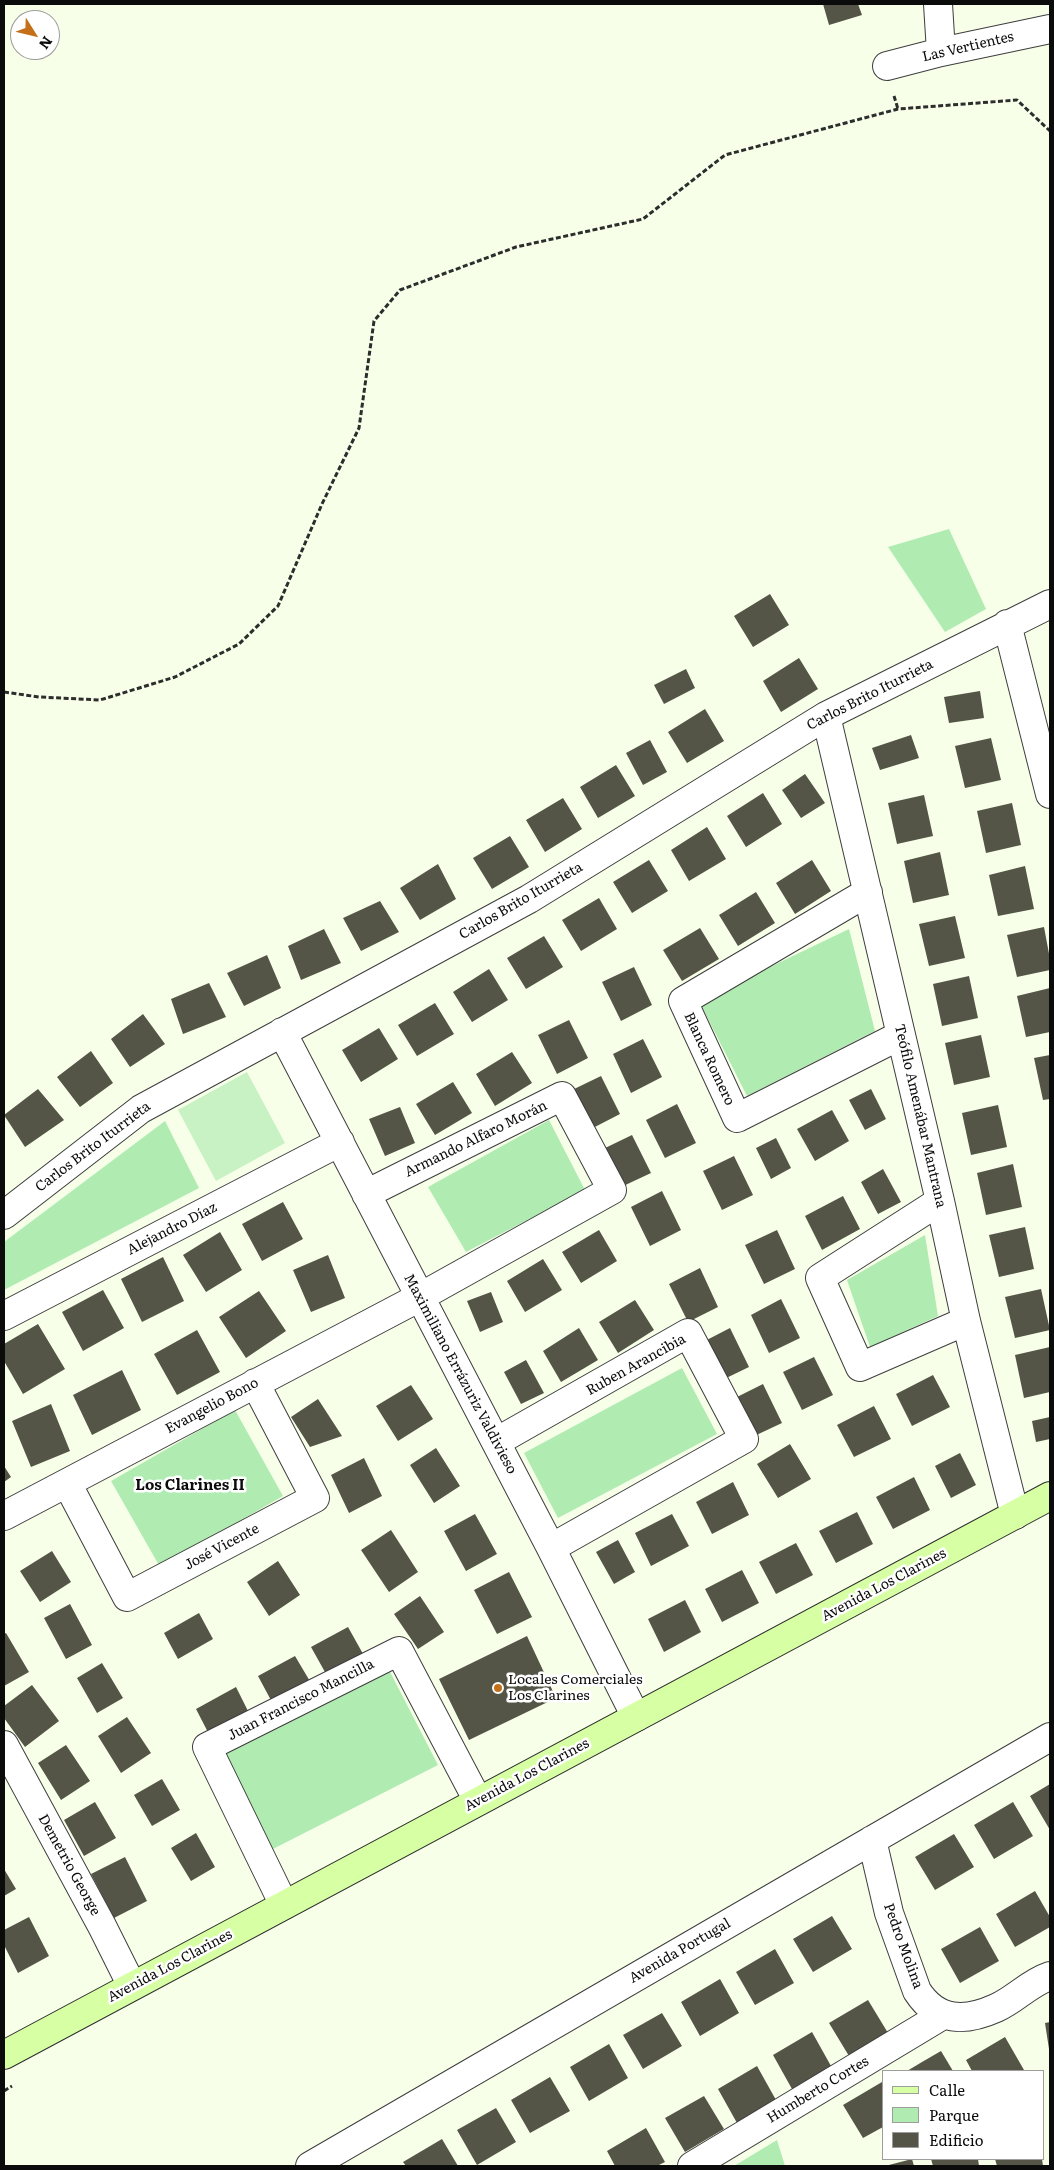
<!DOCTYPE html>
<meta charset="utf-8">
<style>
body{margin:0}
#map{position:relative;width:1054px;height:2170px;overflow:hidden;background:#f7ffe9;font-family:Literata,serif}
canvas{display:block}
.frame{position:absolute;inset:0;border:5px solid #0b0b0b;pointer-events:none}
.legend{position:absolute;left:882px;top:2070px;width:162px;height:90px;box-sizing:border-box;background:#fff;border:1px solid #9d9d9d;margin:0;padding:6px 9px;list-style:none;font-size:15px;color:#0b0b0b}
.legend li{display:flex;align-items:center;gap:10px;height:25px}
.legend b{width:25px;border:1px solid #9d9d9d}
.north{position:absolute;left:10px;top:10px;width:50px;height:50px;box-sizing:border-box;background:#fff;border:1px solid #9d9d9d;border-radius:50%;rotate:126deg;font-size:14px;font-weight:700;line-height:20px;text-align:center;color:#0b0b0b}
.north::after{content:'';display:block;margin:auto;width:18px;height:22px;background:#c46f1a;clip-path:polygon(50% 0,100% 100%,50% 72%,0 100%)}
</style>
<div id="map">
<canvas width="1054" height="2170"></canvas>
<div class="frame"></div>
<ul class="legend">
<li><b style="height:6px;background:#d7ffa4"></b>Calle</li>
<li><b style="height:14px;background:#b0ecb2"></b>Parque</li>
<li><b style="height:14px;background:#545447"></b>Edificio</li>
</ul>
<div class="north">N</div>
</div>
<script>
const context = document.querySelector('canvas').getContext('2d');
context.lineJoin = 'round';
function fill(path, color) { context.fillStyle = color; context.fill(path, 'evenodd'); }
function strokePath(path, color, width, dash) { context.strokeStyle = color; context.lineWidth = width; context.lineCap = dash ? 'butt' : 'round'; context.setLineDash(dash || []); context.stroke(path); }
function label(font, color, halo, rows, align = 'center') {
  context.font = font + ' Literata,serif'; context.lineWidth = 5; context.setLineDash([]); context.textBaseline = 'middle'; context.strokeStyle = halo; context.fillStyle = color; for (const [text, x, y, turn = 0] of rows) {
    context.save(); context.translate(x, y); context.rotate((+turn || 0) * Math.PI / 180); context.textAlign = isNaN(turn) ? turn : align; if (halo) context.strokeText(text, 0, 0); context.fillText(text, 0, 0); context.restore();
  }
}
const green = new Path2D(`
 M949,529l37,80 -41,23 -57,-85z
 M849,929l26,102 -128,65 -48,-95z
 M549,1120l36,70 -119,62 -38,-65z
 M165,1121l34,67 -195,102v-48z
 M925,1235l13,81 -68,31 -23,-67z
 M682,1368l35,66 -159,84 -34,-65z
 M235,1410l48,86 -123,71 -49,-86z
 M387,1666l51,99 -169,86 -50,-98z
 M777,2140l8,26h-51z`);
const pitch = new Path2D(`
 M247,1072l38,71 -69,38 -38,-71z`);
const building = new Path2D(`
 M823,4h35l4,11 -33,10z
 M770,594l19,31 -36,22 -19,-31z
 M799,658l19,31 -37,23 -18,-31z
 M686,669l9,19 -31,16 -10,-19z
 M980,691l4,27 -35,5 -5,-26z
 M705,709l19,32 -37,22 -19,-31z
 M911,735l8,23 -39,12 -8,-22z
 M991,738l10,42 -36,8 -10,-42z
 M650,740l17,32 -24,13 -17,-32z
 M616,765l19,31 -37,22 -18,-31z
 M805,774l20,29 -24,15 -19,-28z
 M763,793l19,31 -36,23 -19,-31z
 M924,795l9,41 -36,8 -9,-41z
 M563,798l19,31 -37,23 -19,-32z
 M1012,803l9,42 -35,8 -9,-42z
 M707,827l19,32 -37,22 -18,-31z
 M510,836l19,31 -37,22 -19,-31z
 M940,852l9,43 -36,8 -9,-42z
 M649,860l19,31 -36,22 -19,-31z
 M812,860l19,31 -36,23 -19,-31z
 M438,864l18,35 -36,21 -20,-32z
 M1025,866l9,43 -36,7 -9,-41z
 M756,892l19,31 -37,23 -19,-31z
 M599,898l18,31 -36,22 -19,-31z
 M380,901l19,31 -38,19 -18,-33z
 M955,916l10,42 -36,8 -10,-42z
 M1044,927l6,32v11l-33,7 -10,-42z
 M700,928l19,31 -37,22 -19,-31z
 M324,929l17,34 -40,17 -13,-34z
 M544,936l19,31 -37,22 -19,-31z
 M267,955l14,33 -37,18 -17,-33z
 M634,967l18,38 -31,16 -19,-39z
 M489,969l19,31 -36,22 -19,-30z
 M969,976l9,42 -36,8 -9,-42z
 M209,983l17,34 -43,17 -12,-35z
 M1050,988v44l-24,5 -9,-41z
 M435,1003l19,31 -37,22 -19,-31z
 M143,1014l22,30 -35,23 -19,-28z
 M569,1020l19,38 -31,16 -19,-39z
 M379,1028l19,31 -37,23 -19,-32z
 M981,1035l9,42 -36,8 -9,-42z
 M643,1039l19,38 -31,16 -18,-39z
 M91,1051l22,32 -33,24 -23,-30z
 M512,1052l20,31 -37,23 -19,-32z
 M1050,1055v44l-7,1 -9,-42z
 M601,1076l19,38 -31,16 -19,-39z
 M453,1082l19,31 -37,22 -19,-31z
 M38,1089l26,31 -39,27 -21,-32z
 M871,1089l15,30 -21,11 -16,-30z
 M677,1104l19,39 -31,15 -19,-38z
 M998,1105l9,42 -36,8 -9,-42z
 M400,1107l15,36 -30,13 -16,-37z
 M832,1110l17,31 -34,20 -18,-32z
 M632,1135l19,38 -32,15 -18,-38z
 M776,1138l15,30 -20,11 -15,-31z
 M734,1156l19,39 -31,15 -19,-39z
 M1013,1164l9,43 -36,8 -9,-42z
 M883,1169l18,33 -23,12 -17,-32z
 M662,1191l19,39 -31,16 -19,-39z
 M843,1196l17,33 -38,21 -17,-34z
 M283,1202l20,37 -41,22 -20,-37z
 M1025,1227l9,42 -35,8 -10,-42z
 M599,1230l18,31 -36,22 -19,-31z
 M777,1230l18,39 -31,15 -19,-39z
 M220,1232l22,38 -36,22 -23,-37z
 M328,1255l17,43 -34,14 -18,-42z
 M163,1257l21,44 -42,21 -21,-43z
 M543,1259l19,31 -37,22 -18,-31z
 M700,1268l18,39 -30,15 -19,-38z
 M1041,1289l9,41 -35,8 -10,-41z
 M103,1290l21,38 -41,23 -21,-39z
 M259,1291l27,40 -40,27 -27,-41z
 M491,1292l12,30 -23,10 -13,-31z
 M781,1299l19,39 -31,15 -18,-38z
 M635,1300l19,30 -36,23 -19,-31z
 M38,1324l27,45 -42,25 -19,-33v-17z
 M579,1328l19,32 -37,22 -18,-31z
 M730,1328l19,39 -31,15 -19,-38z
 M197,1330l23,42 -43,23 -23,-41z
 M1050,1347v45l-26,6 -9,-43z
 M814,1357l19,38 -31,15 -19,-38z
 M526,1360l18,33 -23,11 -17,-32z
 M122,1370l19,40 -49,25 -19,-40z
 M933,1375l17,32 -38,19 -16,-32z
 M763,1384l19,39 -32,15 -19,-38z
 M411,1385l22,34 -35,22 -22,-35z
 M318,1399l24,37 -32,11 -19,-30z
 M51,1404l19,47 -39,16 -19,-46z
 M874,1406l17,33 -37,18 -17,-32z
 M1050,1417v22l-14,3 -4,-21z
 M790,1444l21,35 -33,19 -21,-34z
 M436,1448l24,38 -26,17 -24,-38z
 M960,1453l16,32 -25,13 -16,-32z
 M364,1458l18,38 -33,17 -18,-38z
 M4,1466l7,11 -7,5z
 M914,1477l16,33 -37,19 -17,-32z
 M733,1482l16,33 -37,19 -16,-32z
 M857,1512l16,32 -37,19 -17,-32z
 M475,1514l22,40 -31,17 -22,-40z
 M672,1514l17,32 -38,20 -16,-33z
 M391,1530l27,42 -29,20 -28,-42z
 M618,1540l17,32 -21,12 -18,-32z
 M796,1543l17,32 -37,19 -17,-32z
 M52,1551l19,31 -31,20 -20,-31z
 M278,1561l22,34 -31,21 -22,-34z
 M742,1570l17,33 -37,19 -17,-33z
 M509,1572l23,45 -35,17 -23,-44z
 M420,1596l24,36 -26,17 -24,-35z
 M685,1600l16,32 -37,20 -16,-33z
 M70,1604l22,41 -26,14 -22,-41z
 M199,1613l14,26 -35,20 -14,-26z
 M348,1627l19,34 -37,20 -19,-34z
 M6,1633l23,39 -25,14v-52z
 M527,1636l29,62 -87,42 -30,-61z
 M295,1656l16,27 -38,21 -15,-28z
 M102,1663l21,35 -26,15 -20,-35z
 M32,1685l27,36 -34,26 -21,-29v-12z
 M236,1687l16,32 -40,21 -16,-31z
 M127,1717l24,36 -30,20 -23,-37z
 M66,1745l24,36 -29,19 -23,-37z
 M162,1779l18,31 -28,16 -18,-31z
 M1050,1784v46l-20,-34z
 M95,1802l21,36 -32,18 -20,-36z
 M1013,1802l20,34 -39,23 -20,-34z
 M196,1833l19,34 -24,14 -20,-33z
 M954,1834l20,33 -39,23 -20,-33z
 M125,1857l22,44 -33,17 -23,-44z
 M4,1869l12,20 -12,7z
 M1035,1891l15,26v10l-35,20 -19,-33z
 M832,1916l20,33 -39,23 -20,-33z
 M29,1917l20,39 -31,17 -14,-28v-15z
 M980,1927l19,34 -39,22 -19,-34z
 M775,1949l19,34 -39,22 -19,-33z
 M720,1979l19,34 -39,23 -19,-34z
 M868,2000l20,33 -39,23 -20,-33z
 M662,2013l20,33 -39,23 -20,-34z
 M1050,2022v27h-1l-4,-26z
 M812,2032l19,34 -39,23 -19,-34z
 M1005,2037l19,33 -52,1 -6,-11z
 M609,2044l19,34 -39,23 -19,-34z
 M941,2051l12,20h-46l15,-9z
 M757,2066l19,34 -39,23 -19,-34z
 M550,2077l20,34 -40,22 -19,-33z
 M882,2082l1,45 -20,11 -20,-33z
 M704,2096l20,33 -39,23 -20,-34z
 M496,2108l20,34 -39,23 -20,-35z
 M646,2128l19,34 -8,4h-42l-8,-15z
 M442,2139l16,27h-52l-3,-4z
 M912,2159l2,7h-29z
 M931,2159h47l1,7h-46z
 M995,2159h47l1,7h-46z`);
const path = new Path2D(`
 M894,96l4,13
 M4,692l35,5 61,3 75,-23 64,-33 39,-38 44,-102 37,-76 15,-107 26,-31 116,-43 127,-28 82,-64 173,-46 119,-9 33,31
 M4,2091l8,-5`);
const street = new Path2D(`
 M938,4l3,48
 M887,66l54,-14 109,-23
 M1007,624l43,170
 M826,716l114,485 26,120 49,194
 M868,892l-185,109 54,117 164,-83
 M282,1032l269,516 85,169
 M940,1201l-120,77 40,89 106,-46
 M4,1215l137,-106 388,-210 297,-183 224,-112
 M4,1316l336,-174
 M496,1442l192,-109 56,106 -193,109
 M67,1483l60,114 188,-99 -60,-115
 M4,1516l416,-219 192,-107 -50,-94 -196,98
 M4,1745l98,181 30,60
 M872,1840l17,73 28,78c20,31 48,31 79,17 20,-9 33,-25 54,-32
 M284,1905l-77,-158 192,-96 79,150
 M310,2166l740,-429
 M692,2166l251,-151`);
const secondary = new Path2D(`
 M4,2055l1046,-559`);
const markers = [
 [498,1688,5,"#c46f1a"]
];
const streetNames = [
 ["Las Vertientes",968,47,-13],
 ["Carlos Brito Iturrieta",870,695,-27],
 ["Carlos Brito Iturrieta",521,901,-30],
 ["Blanca Romero",709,1059,65],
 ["Teófilo Amenábar Mantrana",920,1116,77],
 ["Armando Alfaro Morán",476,1139,-26],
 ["Carlos Brito Iturrieta",93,1147,-37],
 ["Alejandro Díaz",172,1229,-27],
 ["Ruben Arancibia",636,1365,-29],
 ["Maximiliano Errázuriz Valdivieso",460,1374,62],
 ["Evangelio Bono",212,1406,-28],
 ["José Vicente",222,1547,-28],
 ["Avenida Los Clarines",884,1585,-28],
 ["Juan Francisco Mancilla",301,1700,-27],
 ["Avenida Los Clarines",527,1775,-28],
 ["Demetrio George",69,1865,61],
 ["Pedro Molina",903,1946,70],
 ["Avenida Portugal",680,1951,-30],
 ["Avenida Los Clarines",170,1966,-28],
 ["Humberto Cortes",818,2090,-31]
];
const poiNames = [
 ["Locales Comerciales",508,1680],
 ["Los Clarines",508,1696]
];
const neighbourhoodNames = [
 ["Los Clarines II",190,1486]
];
fill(green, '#b0ecb2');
fill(pitch, '#c8f2c3');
fill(building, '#545447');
strokePath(street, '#3e3e3e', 30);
strokePath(secondary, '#2d2d2d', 30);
strokePath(path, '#2d2d2d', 3, [5, 2.5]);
strokePath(street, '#fff', 28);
strokePath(secondary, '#d7ffa4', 28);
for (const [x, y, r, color] of markers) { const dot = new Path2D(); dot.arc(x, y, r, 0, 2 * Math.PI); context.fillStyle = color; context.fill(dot); strokePath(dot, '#fff', 2); }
label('14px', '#0b0b0b', '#fff', streetNames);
label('14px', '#0b0b0b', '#fff', poiNames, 'left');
label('bold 15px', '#0b0b0b', '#fff', neighbourhoodNames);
</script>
